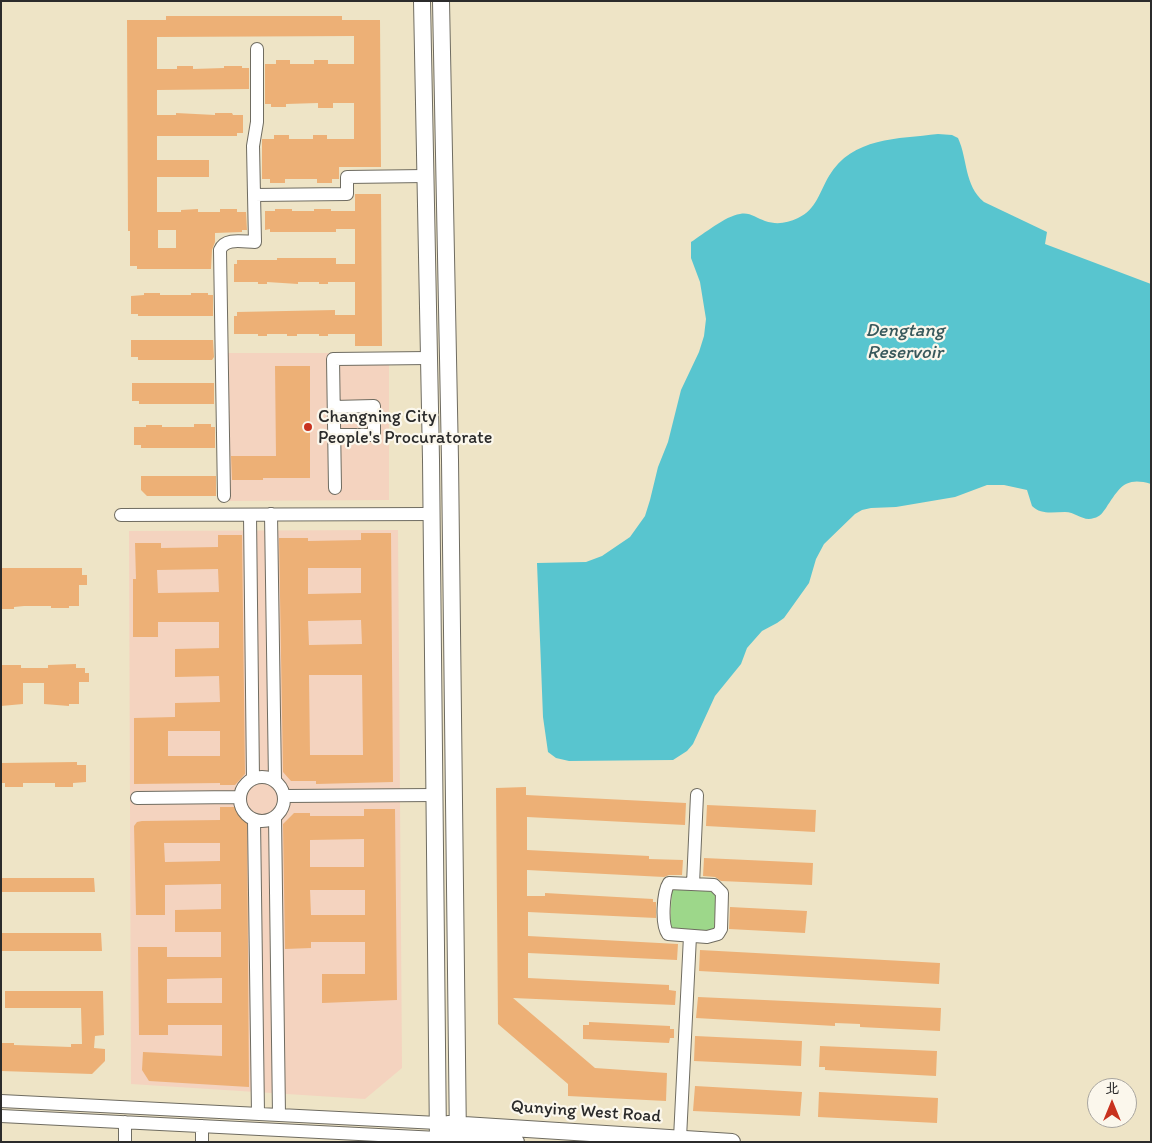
<!DOCTYPE html>
<meta charset="utf-8">
<style>
body{margin:0}
#map{position:relative;width:1152px;height:1143px;overflow:hidden;background:#eee4c6;font-family:Itim,"LXGW WenKai TC",sans-serif}
canvas{display:block}
.frame{position:absolute;inset:0;border:2px solid #2b2b2b;pointer-events:none}
.north{position:absolute;left:1087px;top:1078px;width:50px;height:50px;box-sizing:border-box;background:#fbf7ec;border:1px solid #a8a59f;border-radius:50%;rotate:0deg;font-size:14px;font-weight:700;line-height:20px;text-align:center;color:#2b2b2b}
.north::after{content:'';display:block;margin:auto;width:18px;height:22px;background:#c8321e;clip-path:polygon(50% 0,100% 100%,50% 72%,0 100%)}
</style>
<div id="map">
<canvas width="1152" height="1143"></canvas>
<div class="frame"></div>
<div class="north">北</div>
</div>
<script>
const context = document.querySelector('canvas').getContext('2d');
context.lineJoin = 'round';
function fill(path, color) { context.fillStyle = color; context.fill(path, 'evenodd'); }
function strokePath(path, color, width, dash) { context.strokeStyle = color; context.lineWidth = width; context.lineCap = dash ? 'butt' : 'round'; context.setLineDash(dash || []); context.stroke(path); }
function label(font, color, halo, rows, align = 'center') {
  context.font = font + ' Itim,sans-serif'; context.lineWidth = 4.5; context.setLineDash([]); context.textBaseline = 'middle'; context.strokeStyle = halo; context.fillStyle = color; for (const [text, x, y, turn = 0] of rows) {
    context.save(); context.translate(x, y); context.rotate((+turn || 0) * Math.PI / 180); context.textAlign = isNaN(turn) ? turn : align; if (halo) context.strokeText(text, 0, 0); context.fillText(text, 0, 0); context.restore();
  }
}
const built = new Path2D(`
 M227,353h162v147l-161,1z
 M398,530l4,538 -37,31 -234,-15 -2,-553z`);
const green = new Path2D(`
 M672,889l39,2 5,4 -2,35 -7,1 -35,-3 -2,-5z`);
const water = new Path2D(`
 M938,134l14,1 6,3c10,22 6,47 26,64l63,30 -2,12 106,40v200c-27,-8 -32,5 -45,24 -3,4 -6,9 -12,10 -11,4 -18,-6 -29,-6 -12,0 -24,3 -33,-6l-5,-16 -23,-5h-17l-32,12 -59,10 -25,1 -9,2 -7,4 -31,30 -8,15 -7,24 -25,35 -7,5 -15,8 -15,17 -6,16 -26,32 -22,48 -6,7 -14,9 -104,1 -13,-3 -8,-6 -5,-35 -6,-154 49,-1 16,-6 28,-19 15,-21 5,-16 8,-33 10,-25 13,-52 18,-38 5,-16 2,-17 -6,-37 -9,-24v-16c13,-8 34,-26 49,-28 10,-2 16,4 25,7 12,4 22,2 33,-3 18,-8 22,-27 31,-42 23,-39 69,-37 109,-42z`);
const building = new Path2D(`
 M166,16h176v4h38l1,147h-42v12h-7v4h-15v-4h-32v4h-15v-4h-8v-40h12v-4h15v4h24v-4h14v4h27v-36h-21v5h-15v-5l-32,1v3h-15v-3h-6v-40h11v-4h14v4h24v-4h14v4h26v-28l-197,1v32h20v-3h16v3l31,-1v-2h18v2h7v21l-92,1v25h19v-2l39,2v-2h17l1,2h10v18h-6v3h-80v24h52v17h-52v35h24v-2l17,-1v3h22v-3h17v3h9l1,18h-5v2l-27,1v9l-3,8 -1,19h-74v-3h-7v-35h-2l-1,-211h39zM158,230h18v18h-18z
 M355,194h26l1,152h-27v-12h-27v2h-9v-2h-22v2h-10v-2h-20v2h-9v-2h-24v-18h3v-4l98,-2v5h20v-33h-27v2h-9v-2h-21v2l-31,-2v2h-9v-2h-24v-18h3v-4h40v-2h59v6h19v-35h-19v3h-66v-3l-5,1v-19h10v-2h17v2h22v-2h17v2h24z
 M144,293h16v2h31v-2h17v2h5v21h-75v-2h-7v-18l13,-1z
 M131,340h82l1,17 -2,3h-74v-3h-7z
 M275,366h35v112h-47v2h-31l-1,-24h45z
 M132,383h82v21h-75v-3h-7z
 M194,424h17v3h4v21h-74v-3h-7v-18h12v-2h16v2h32z
 M141,476h75v20h-69l-6,-6z
 M361,533h30l2,249 -77,2v-3h-25l-8,-9 -4,-234h29v3l53,-1zM308,568h53v25l-53,1zM361,620l1,24 -53,1 -1,-24zM309,675h53l1,80h-53z
 M218,535h24l3,239 -10,11h-15v-2l-86,1v-66l41,-1v-14l45,-1 -1,-26 -44,1v-28l44,-1v-26h-61v15h-25v-58h3l-1,-36h26v5l57,-1zM218,569l1,23 -61,1 -1,-23zM168,731h52v25h-52z
 M1,568h81v7h5v10h-8v21h-10v2h-18v-2h-27l-10,1v2h-13z
 M76,664v4h9v5h4v9h-10v22h-10v2l-25,-2v-21h-21v21l-22,2v-41h20v3h27v-3z
 M77,762v3h9v17l-13,1v4h-18v-4h-32v4h-18v-4h-4v-20z
 M526,787v8l160,8 -1,22 -158,-8v33l122,6v3l34,1 -1,15h-13l-5,2 -137,-7v26h18v-3l108,6v3h3v16l-128,-6v24l150,8 -1,16 -149,-7v25l141,7v5l7,1 -1,14 -162,-7 82,70 72,5 -1,28 -98,-5v-12l-70,-60 -2,-236z
 M707,805l109,5 -1,22 -109,-6z
 M220,807h19l8,9 2,271 -100,-6 -7,-11 1,-18 79,4v-31h-54v10h-29l-1,-88h29v10h54v-25h-46v-22l46,-1v-25l-56,1v30h-29l-2,-89 3,-4 5,-1 78,-1zM164,843h56v18l-55,1zM222,978v25h-55v-24z
 M364,809h31l2,191 -75,3v-29h43v-32h-54v6l-26,1 -2,-125 11,-11h16v3h54zM364,839v28h-54v-27zM310,890h55v25h-54z
 M704,858l109,5 -1,22 -91,-4 -6,-4 -12,-1z
 M1,878h93l1,14h-94z
 M730,907l77,4 -2,22 -76,-4z
 M1,933h100l1,18h-101z
 M700,950l240,13 -1,21 -240,-13z
 M5,991h98l1,44 -9,1 -1,12 11,1v12l-13,13 -91,-3v-28h13v2l57,2v-3h11l-1,-36h-76z
 M698,997l243,11 -1,23 -80,-4v-3l-25,-1v3l-139,-8z
 M589,1022l81,4v3h4v9h-4l-1,5 -86,-4v-14h6z
 M695,1036l107,5 -1,25 -107,-5z
 M820,1046l117,5 -1,25 -111,-6v-3h-6z
 M695,1086l107,6 -2,24 -107,-5z
 M819,1092l119,6 -1,25 -119,-6z`);
const minor = new Path2D(`
 M254,195l-1,-49 4,-24v-73
 M334,407l40,-1v29h-40
 M335,488l-2,-129 96,-1
 M224,496l-4,-246c5,-13 24,-8 35,-8l-1,-47 93,-1v-17l78,-1
 M271,514l4,267
 M121,515l310,-1
 M250,515l3,264
 M240 799a22 22 0 1 1 44 0a22 22 0 1 1-44 0Z
 M284,796l151,-1
 M137,798l103,-1
 M275,817l4,298
 M254,820l4,294
 M669,883l45,2 8,8 -1,36 -3,5 -11,3 -39,-3c-7,-9 -5,-42 1,-51z
 M693,884l4,-89
 M1,1101l437,22
 M1,1116l437,22
 M680,1138l10,-202
 M125,1142v-20
 M202,1142v-16`);
const major = new Path2D(`
 M422,1l9,459 7,682
 M441,1l9,459 8,682
 M448,1124l284,18
 M448,1138l68,4`);
const markers = [
 [308,427,5,"#c8321e"]
];
const poiNames = [
 ["Changning City",318,417],
 ["People's Procuratorate",318,438]
];
const streetNames = [
 ["Qunying West Road",586,1112,4]
];
const waterNames = [
 ["Dengtang",905,331],
 ["Reservoir",905,353]
];
fill(built, '#f4d3bf');
fill(green, '#9dd78a');
fill(water, '#58c5cf');
fill(building, '#edb076');
strokePath(minor, '#6f6c61', 14);
strokePath(major, '#6f6c61', 18);
strokePath(minor, '#fff', 12);
strokePath(major, '#fff', 16);
for (const [x, y, r, color] of markers) { const dot = new Path2D(); dot.arc(x, y, r, 0, 2 * Math.PI); context.fillStyle = color; context.fill(dot); strokePath(dot, '#fbf7ec', 2); }
label('18px', '#2b2b2b', '#fbf7ec', poiNames, 'left');
label('18px', '#2b2b2b', '#fbf7ec', streetNames);
label('italic 19px', '#38595c', '#fbf7ec', waterNames);
</script>
